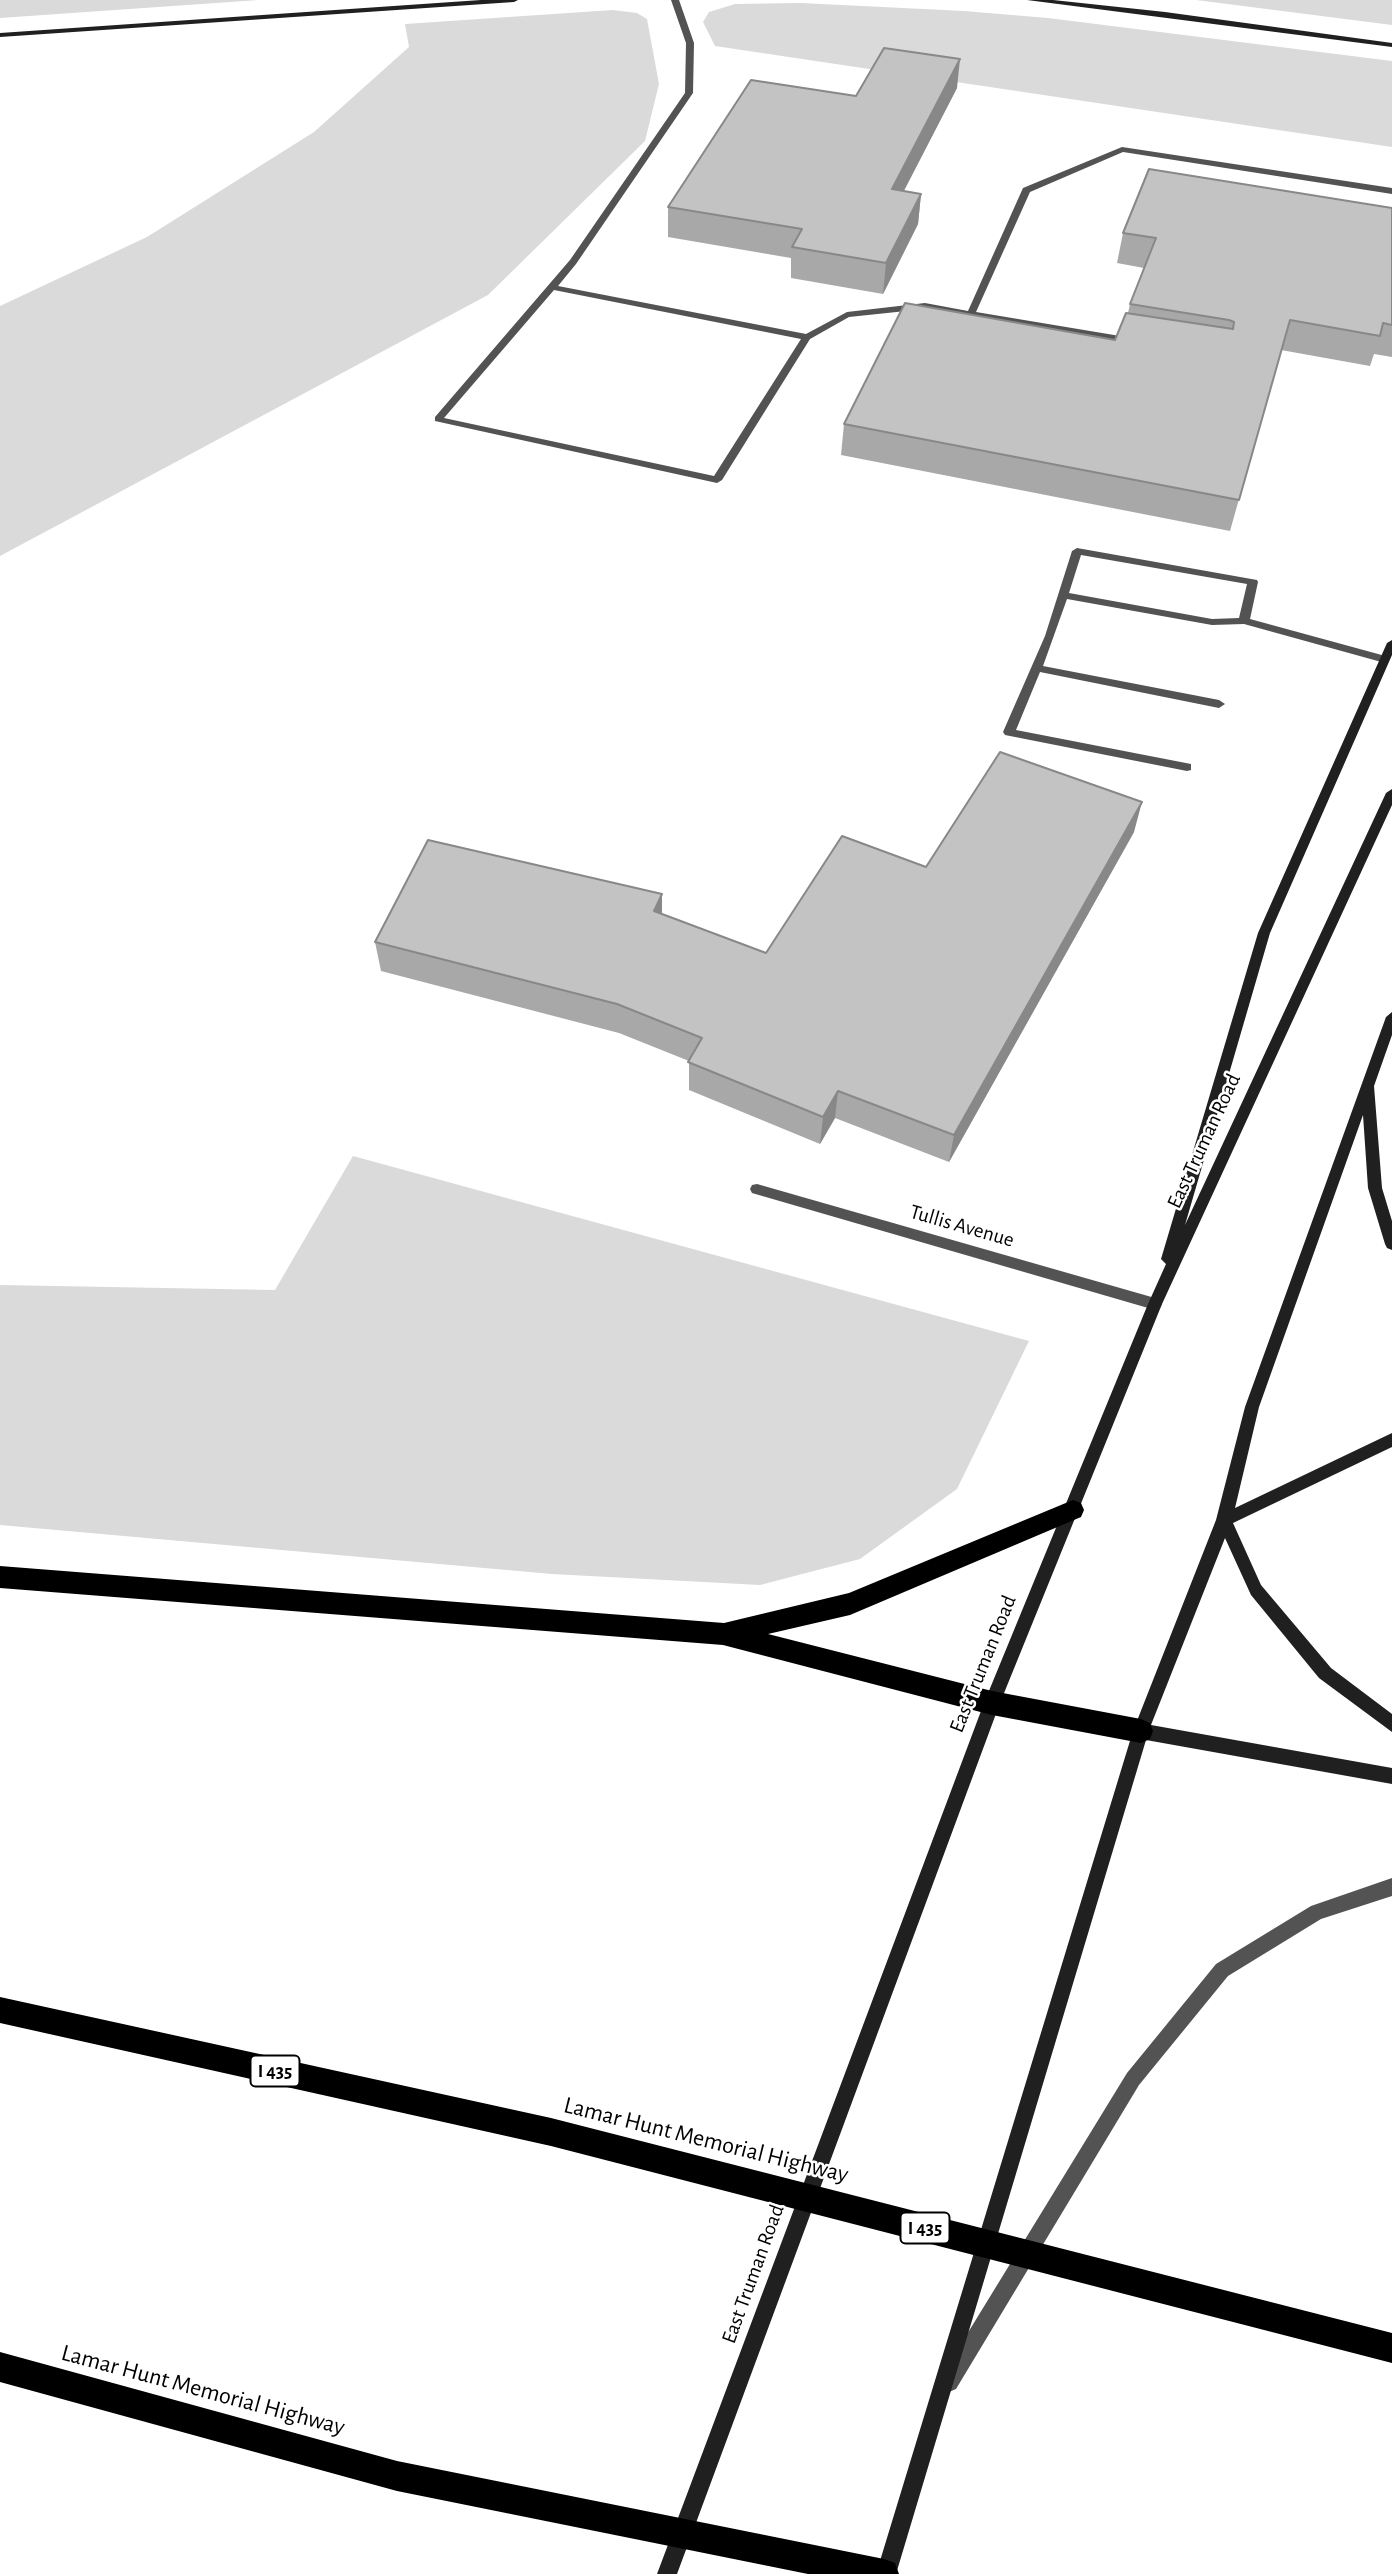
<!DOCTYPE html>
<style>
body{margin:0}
canvas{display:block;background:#fff}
</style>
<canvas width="1392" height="2574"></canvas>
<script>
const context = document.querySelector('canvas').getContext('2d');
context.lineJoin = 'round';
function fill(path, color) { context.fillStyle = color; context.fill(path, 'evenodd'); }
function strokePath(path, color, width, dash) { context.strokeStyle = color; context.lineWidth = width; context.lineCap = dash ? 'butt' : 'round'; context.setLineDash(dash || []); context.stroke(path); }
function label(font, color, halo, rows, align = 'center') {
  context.font = font + ' "Alegreya Sans",sans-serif'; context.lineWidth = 5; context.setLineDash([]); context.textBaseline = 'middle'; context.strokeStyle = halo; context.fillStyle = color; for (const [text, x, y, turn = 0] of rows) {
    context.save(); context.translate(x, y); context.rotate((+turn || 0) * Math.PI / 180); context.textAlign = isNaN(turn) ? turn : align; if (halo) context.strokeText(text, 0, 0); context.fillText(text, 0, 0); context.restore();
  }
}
const green = new Path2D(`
 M0,0h259l-259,18z
 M1196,0h196v25z
 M801,3l163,8 84,7 344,43v86l-677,-101 -12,-24 6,-10 26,-8z
 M613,10l24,3 10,6 12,65 -14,57 -157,154 -488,261v-250l147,-69 167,-105 95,-85 -4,-23z
 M353,1156l676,185 -72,148 -97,70 -100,26 -208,-11 -552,-49v-240l275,5z`);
const service = new Path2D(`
 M671,0h8l15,43 -1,50 -117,171 -18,22 248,48 41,-22 78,-9 43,8 55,-123 99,-41 270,41v6l-269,-42 -93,40 -54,120 156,26 3,1v4l-210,-34 -76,8 -39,22 -88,141 -5,3 -282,-62v-4l135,-157 115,-167 1,-50zM554,290l247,49 -87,137 -270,-58z
 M1077,548l180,32 1,2 -8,37 139,38 1,2 -5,4 -141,-39 -32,1 -145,-26 -24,67 176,34 6,4 -6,4 -179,-36 -24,58 175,34v6l-4,1 -182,-36 -2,-3 42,-96 27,-85zM1081,555l166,29 -8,34 -27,1 -143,-26z`);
const minor = new Path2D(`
 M757,1184l398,114 5,2 2,4 -2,4 -5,2 -403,-117 -2,-4 2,-4z`);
const tertiary = new Path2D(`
 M1392,1878v18l-71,23 -93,57 -89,109 -183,304 -7,3 -7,-3 -3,-7 3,-7 185,-302 89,-109 95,-58z`);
const secondary = new Path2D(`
 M481,0h37l-4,2 -514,35v-4z
 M1027,0h26l112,12 227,31v4z
 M1392,640v15l-122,278 -85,292 201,-432 6,-4v16l-230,499 -162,399 -323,871h-20l327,-871 164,-399 18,-40 -5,-5 97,-326 129,-290z
 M1392,1012v23l-18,51 8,102 10,33v29l-5,-2 -2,-4 -17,-56 -5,-73 -104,292 -24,101 157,-75v14l-159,76 28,62 70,83 61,46v18l-73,-54 -68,-83 -26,-57 -74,187 241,43v16l-246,-44 -250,834h-20l257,-843 83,-211 29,-113 141,-390z`);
const motorway = new Path2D(`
 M1073,1500l8,3 3,7 -3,7 -231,98 -82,19 224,57 149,28 9,4 3,8 -3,8 -9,4 -149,-28 -269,-70 -723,-57v-22l724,57 125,-30z
 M0,1997l551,121 841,215v30l-841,-217 -551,-123z
 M0,2352l397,109 487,98 11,4 4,11h-91l-411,-83 -397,-109z`);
const wall = new Path2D(`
 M957,88l-53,103 17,3 -3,30 -35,70 -92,-16v-20l-123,-21v-30l188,-111z
 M1392,208v149l-18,-3 -4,12 -89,-16 -51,181 -389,-76 3,-31 271,-84 13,-27 2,-9 14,-36 -27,-5 6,-30z
 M1134,832l-185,330 -114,-44 -15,26 -131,-54v-29l-70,-28 -238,-62 -6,-29 287,-28 104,39 160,-86z`);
const shadedWall = new Path2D(`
 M960,59l-3,29 -68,131 3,-30z
 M921,194l-3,30 -35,70 3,-31z
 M1142,802l-8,30 -185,330 5,-27z
 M662,894v29l-8,-12z
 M838,1091l-3,27 -15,26 3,-27z`);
const building = new Path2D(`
 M884,48l76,11 -68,130 29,5 -35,69 -94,-16 10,-18 -134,-22 83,-127 105,16z
 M1149,169l243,39v117l-9,-2 -3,13 -90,-16 -51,180 -395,-76 61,-121 210,37 11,-27 107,16 1,-7 -5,-2 -99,-16 26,-66 -33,-5z
 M1000,752l142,50 -188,333 -116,-44 -15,26 -135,-55 14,-24 -85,-34 -242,-62 53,-102 234,54 -8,17 112,42 76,-117 84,31z`);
const shields = [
 [275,2071,49],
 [925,2228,49]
];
const shieldNames = [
 ["I 435",275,2071],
 ["I 435",925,2228]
];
const streetNames = [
 ["East Truman Road",1204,1141,-65],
 ["Tullis Avenue",962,1226,16],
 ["East Truman Road",983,1664,-68],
 ["East Truman Road",753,2274,-70]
];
const nearStreetnames = [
 ["Lamar Hunt Memorial Highway",706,2140,14],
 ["Lamar Hunt Memorial Highway",203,2390,15]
];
fill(green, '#dadada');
fill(service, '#535353');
fill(minor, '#535353');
fill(tertiary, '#535353');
fill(secondary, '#202020');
fill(motorway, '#000');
fill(wall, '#a8a8a8');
fill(shadedWall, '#888');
fill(building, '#c3c3c3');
strokePath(building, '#888', 2);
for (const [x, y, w] of shields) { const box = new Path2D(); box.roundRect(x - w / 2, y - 15.5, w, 31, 5); context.fillStyle = '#fff'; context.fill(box); strokePath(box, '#000', 2); }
label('bold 19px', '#000', null, shieldNames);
label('21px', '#000', '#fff', streetNames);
label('24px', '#000', '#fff', nearStreetnames);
</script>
